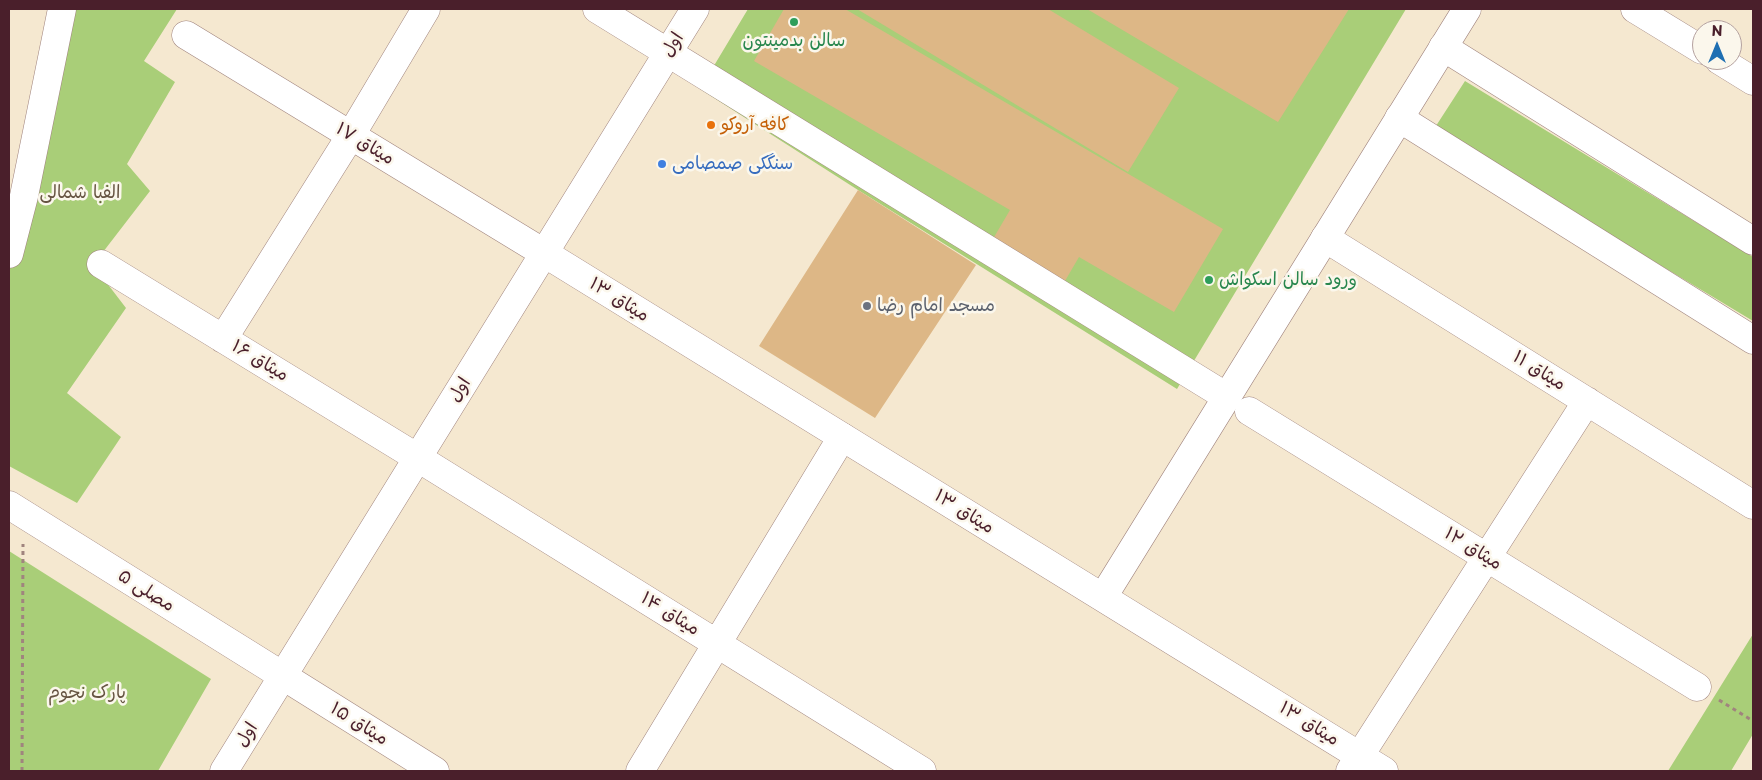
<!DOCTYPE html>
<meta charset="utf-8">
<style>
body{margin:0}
#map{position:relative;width:1762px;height:780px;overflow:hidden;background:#f5e8d0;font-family:"Playpen Sans",sans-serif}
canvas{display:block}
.frame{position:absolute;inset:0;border:10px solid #4a1f2b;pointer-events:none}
.north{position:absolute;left:1692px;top:20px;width:50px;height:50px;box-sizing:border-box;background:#fbf7ec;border:1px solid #b4a19f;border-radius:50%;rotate:0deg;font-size:14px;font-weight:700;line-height:20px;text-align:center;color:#4a1f2b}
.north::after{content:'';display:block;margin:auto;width:18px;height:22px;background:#1f6fb2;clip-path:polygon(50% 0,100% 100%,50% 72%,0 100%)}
</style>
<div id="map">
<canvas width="1762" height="780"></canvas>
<div class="frame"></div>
<div class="north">N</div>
</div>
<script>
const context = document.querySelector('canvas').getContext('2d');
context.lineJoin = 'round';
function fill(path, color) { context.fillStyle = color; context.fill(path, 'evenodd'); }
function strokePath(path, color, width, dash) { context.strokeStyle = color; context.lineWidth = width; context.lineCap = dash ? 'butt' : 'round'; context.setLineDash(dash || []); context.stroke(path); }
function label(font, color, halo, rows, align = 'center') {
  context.font = font + ' "Playpen Sans","Playpen Sans Arabic",sans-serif'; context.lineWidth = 5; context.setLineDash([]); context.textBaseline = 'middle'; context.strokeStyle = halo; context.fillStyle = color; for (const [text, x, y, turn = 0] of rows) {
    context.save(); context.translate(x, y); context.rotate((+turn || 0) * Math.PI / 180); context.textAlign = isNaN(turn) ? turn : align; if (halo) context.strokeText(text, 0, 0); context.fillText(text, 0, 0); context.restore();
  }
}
const green = new Path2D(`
 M70,9h107l-33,52 31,21 -48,82 23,27 -57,74 33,43 -59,85 54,44 -44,66 -68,-37v-207z
 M748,9h658l-229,380 -319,-199 -158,-101z
 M1465,81l288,176v64l-319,-192z
 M9,551l202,128 -53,92h-149z
 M1753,634v100l-22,37h-63z`);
const building = new Path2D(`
 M784,9h61l378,220 -49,83 -95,-55 -17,29 -72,-42 20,-34 -256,-149z
 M857,9h191l131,79 -51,84z
 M1087,9h262l-71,113z
 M858,190l118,75 -101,153 -116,-72z`);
const path = new Path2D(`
 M1719,700l34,21
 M22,771l1,-227`);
const minor = new Path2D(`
 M597,9l630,388
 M1635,9l67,41
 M186,35l358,218
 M1443,47l310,194
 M1719,60l34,21
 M1399,118l354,222
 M1325,238l428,267
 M9,254l15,-58 38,-187
 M101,264l317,194 504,313
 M223,339l128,-204 75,-126
 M1249,411l448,276
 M283,676l152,95
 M640,771l202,-334
 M1350,771l237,-370`);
const tertiary = new Path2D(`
 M544,253l840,518
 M9,505l274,171
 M1103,597l364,-588
 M224,771l471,-762`);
const markers = [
 [794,22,5,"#2e9e5b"],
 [711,125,5,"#e8710a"],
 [662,164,5,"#3f7fe0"],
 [1209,280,5,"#2e9e5b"],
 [867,306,5,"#6b7280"]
];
const leisureNames = [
 ["سالن بدمینتون",794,41],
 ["ورود سالن اسکواش",1219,280,"left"]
];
const streetNames = [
 ["اول",673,45,-58],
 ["میثاق ۱۷",365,144,31],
 ["میثاق ۱۳",619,300,32],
 ["میثاق ۱۶",260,361,31],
 ["میثاق ۱۱",1539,371,32],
 ["اول",460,390,-58],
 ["میثاق ۱۳",964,512,32],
 ["میثاق ۱۲",1473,549,32],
 ["مصلی ۵",146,591,32],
 ["میثاق ۱۴",670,614,32],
 ["میثاق ۱۵",359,724,32],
 ["میثاق ۱۳",1309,724,32],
 ["اول",247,735,-58]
];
const foodNames = [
 ["کافه آروکو",721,125]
];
const shopNames = [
 ["سنگکی صمصامی",672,164]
];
const parkNames = [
 ["الفبا شمالی",80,193],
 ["پارک نجوم",87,693]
];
const worshipNames = [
 ["مسجد امام رضا",877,306]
];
fill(green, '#a9ce78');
fill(building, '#ddb786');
strokePath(minor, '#a0847e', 29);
strokePath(tertiary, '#a0847e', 29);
strokePath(path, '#a0847e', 3, [4, 4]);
strokePath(minor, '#fff', 28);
strokePath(tertiary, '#fff', 28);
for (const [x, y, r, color] of markers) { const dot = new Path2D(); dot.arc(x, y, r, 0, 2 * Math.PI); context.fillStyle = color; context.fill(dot); strokePath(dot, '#fbf7ec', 2); }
label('18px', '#27864d', '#fbf7ec', leisureNames);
label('18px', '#4a1f2b', '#fbf7ec', streetNames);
label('18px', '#c56008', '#fbf7ec', foodNames, 'left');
label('18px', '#366cbe', '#fbf7ec', shopNames, 'left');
label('18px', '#665442', '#fbf7ec', parkNames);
label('18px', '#5b616d', '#fbf7ec', worshipNames, 'left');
</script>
